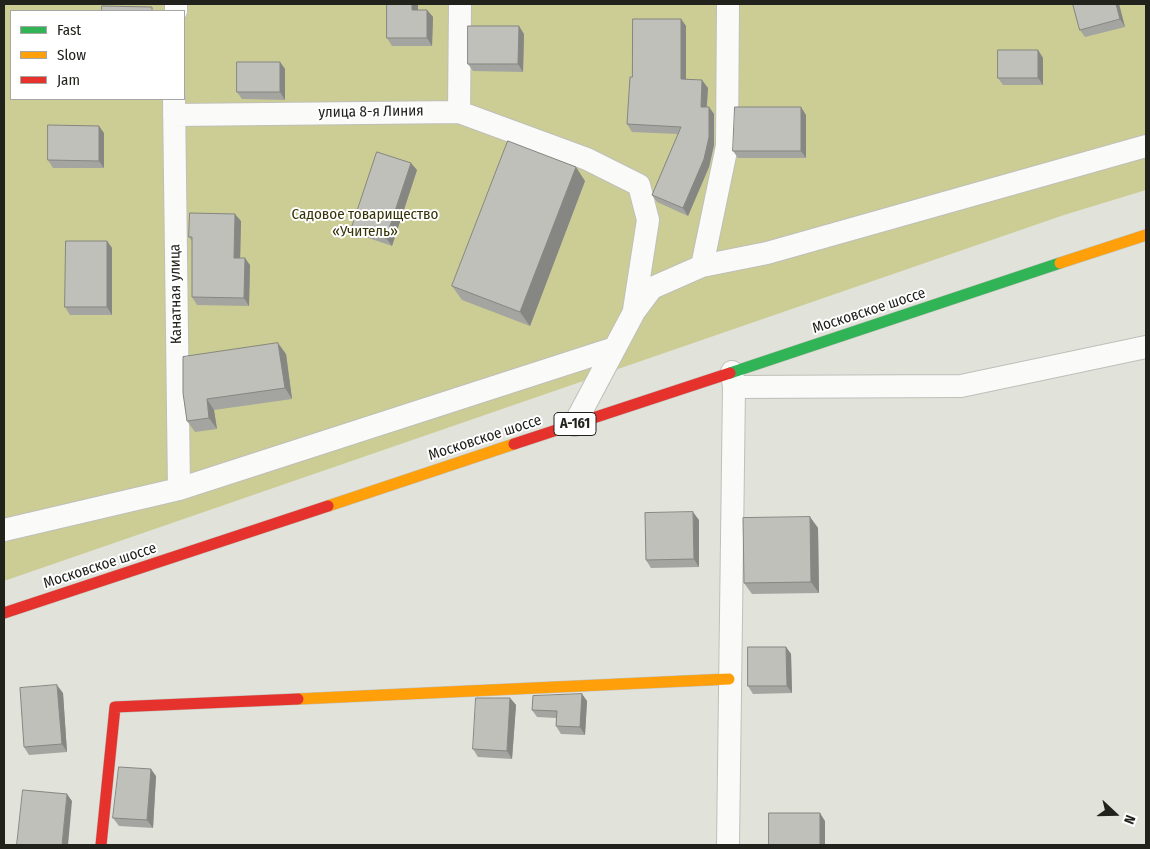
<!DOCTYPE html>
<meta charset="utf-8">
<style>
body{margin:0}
#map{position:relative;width:1150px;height:849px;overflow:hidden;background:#e1e2da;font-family:"Fira Sans Condensed",sans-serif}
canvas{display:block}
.frame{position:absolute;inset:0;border:5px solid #21221c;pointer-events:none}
.legend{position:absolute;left:10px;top:10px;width:175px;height:90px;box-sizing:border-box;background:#fff;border:1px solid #a6a7a4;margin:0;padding:6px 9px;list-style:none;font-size:15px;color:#21221c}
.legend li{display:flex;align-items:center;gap:10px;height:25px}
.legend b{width:25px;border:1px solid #a6a7a4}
.north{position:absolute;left:1090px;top:789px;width:50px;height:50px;-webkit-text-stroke:4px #fff;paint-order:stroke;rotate:111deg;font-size:14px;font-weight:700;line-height:20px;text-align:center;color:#21221c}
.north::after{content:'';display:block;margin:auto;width:18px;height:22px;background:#21221c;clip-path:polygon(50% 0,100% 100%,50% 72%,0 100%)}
</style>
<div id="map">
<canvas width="1150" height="849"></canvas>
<div class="frame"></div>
<ul class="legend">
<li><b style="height:6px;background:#30b455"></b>Fast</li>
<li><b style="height:6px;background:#ff9f0a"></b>Slow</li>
<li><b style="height:6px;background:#e5322d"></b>Jam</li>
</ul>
<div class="north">N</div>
</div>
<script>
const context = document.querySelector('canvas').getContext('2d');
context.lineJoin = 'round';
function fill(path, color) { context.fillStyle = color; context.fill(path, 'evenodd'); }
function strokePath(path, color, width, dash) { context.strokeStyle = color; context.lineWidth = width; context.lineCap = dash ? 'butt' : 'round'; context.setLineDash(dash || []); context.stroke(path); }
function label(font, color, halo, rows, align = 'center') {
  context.font = font + ' "Fira Sans Condensed",sans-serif'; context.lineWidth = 4; context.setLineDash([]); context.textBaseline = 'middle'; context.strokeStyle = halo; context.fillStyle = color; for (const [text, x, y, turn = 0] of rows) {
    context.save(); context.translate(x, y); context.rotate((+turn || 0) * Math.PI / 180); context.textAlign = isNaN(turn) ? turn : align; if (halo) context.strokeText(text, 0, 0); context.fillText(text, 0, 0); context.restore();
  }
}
const green = new Path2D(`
 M4,4h1142v186l-82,25 -1060,366zM11,11h173v88h-173z`);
const street = new Path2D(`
 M176,11v-7
 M174,99l5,390
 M459,112l128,47 52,26 9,35 -14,90
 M174,115l285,-3 1,-108
 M702,266l25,-120 1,-142
 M734,387l227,-1 185,-39
 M574,425l60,-113 18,-24 50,-22 65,-13 379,-107
 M4,530l175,-41 436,-141
 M728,845l6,-458 -2,-15`);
const fast = new Path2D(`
 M730,373l330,-110`);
const slow = new Path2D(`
 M1060,263l86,-28
 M328,506l186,-62
 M298,699l431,-20`);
const jam = new Path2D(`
 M514,444l216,-71
 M4,613l324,-107
 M101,845l14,-138 183,-8`);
const wall = new Path2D(`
 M387,4h31v6h9l6,7 -1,29h-40l-5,-8z
 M1073,4h46l6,23 -40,10 -5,-7z
 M681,19l5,7v53l22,9 -1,19h2l5,7v31l-5,22 -21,49 -31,-14 -5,-7 26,-61 -46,-2 -5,-8 5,-47z
 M524,34l-1,38 -50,-1 -5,-7z
 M1038,50l5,8v27h-40l-5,-7z
 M280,62l5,7v31l-43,-1 -5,-7z
 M806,115v43h-68l-5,-7z
 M104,133v35h-51l-5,-8z
 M417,170l-25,76 -35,-12 -5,-7z
 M585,181l-55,145 -68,-26 -10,-14z
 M241,221l-1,37 10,7 -1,41 -52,-1 -5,-8v-56l-3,-4z
 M107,241l5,7v67h-42l-5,-8z
 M286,354l6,45 -78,11 3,19 -22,3 -8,-11 -4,-28z
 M810,517l8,11 1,65 -67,1 -8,-11z
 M699,520v47l-48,1 -5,-8z
 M786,647l5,7 1,39 -39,1 -5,-8z
 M63,693l4,59 -38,3 -5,-8z
 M582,694l5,7 -2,34 -24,-1 -5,-8v-8l-19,-1 -5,-7z
 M510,698l6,7 -4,54 -34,-2 -5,-8z
 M156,776l-3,52 -34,-2 -6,-8z`);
const shadedWall = new Path2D(`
 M412,4h6v13l-6,-7z
 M1116,4h3l6,23 -5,-8z
 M427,10l6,7 -1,29 -5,-8z
 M681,19l5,7v61l-5,-8z
 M519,26l5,8 -1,38 -5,-8z
 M1038,50l5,8v27l-5,-7z
 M280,62l5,7v31l-5,-8z
 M702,80l6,8 -2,26 -5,-7z
 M709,107l5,7v31l-5,22 -21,49 -5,-8z
 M801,107l5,8v43l-5,-7z
 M99,126l5,7v35l-5,-7z
 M411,163l6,7 -25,76 -6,-8z
 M576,167l9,14 -55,145 -10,-14z
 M235,214l6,7 -1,44 -6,-7z
 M107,241l5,7v67l-5,-8z
 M245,258l5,7 -1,41 -5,-8z
 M278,343l8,11 6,45 -7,-11z
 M207,399l7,11 3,19 -8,-11z
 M693,512l6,8v47l-5,-8z
 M810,517l8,11 1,65 -8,-11z
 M786,647l5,7 1,39 -5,-7z
 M57,685l6,8 4,59 -5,-8z
 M582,694l5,7 -2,34 -5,-8z
 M510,698l6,7 -4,54 -5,-8z
 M151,769l5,7 -3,52 -6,-8z
 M67,794l5,7 -4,44h-6z
 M820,813l5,8v24h-5z`);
const building = new Path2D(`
 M387,4h25v6h15v28h-40z
 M1073,4h43l4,15 -40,11z
 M102,6l50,1v4h-50z
 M633,19h48v60l21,1 -1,27h8v30l-5,22 -21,49 -31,-13 29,-68 -54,-3 3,-47h2z
 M468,26h51l-1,38h-50z
 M998,50h40v28h-40z
 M237,62h43v30h-43z
 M735,107h66v44h-68z
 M48,125l51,1v35l-51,-1z
 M508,141l68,26 -56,145 -68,-26z
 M377,152l34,11 -25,75 -34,-11z
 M190,213l45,1 -1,44h11l-1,40 -52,-1v-60h-3z
 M66,241h41v66h-42z
 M278,343l7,45 -78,11 2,19 -22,3 -4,-28v-36z
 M693,512l1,47 -48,1 -1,-47z
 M810,517l1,65 -67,1 -1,-65z
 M748,647h38l1,39h-39z
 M57,685l5,59 -38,3 -4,-59z
 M582,694l-2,33 -24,-1 1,-15 -25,-1 1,-14z
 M476,698h34l-3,53 -34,-2z
 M119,767l32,2 -4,51 -34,-2z
 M23,790l44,4 -5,51h-45z
 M769,813h51v32h-51z`);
const shields = [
 [575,424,42]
];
const shieldNames = [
 ["А-161",575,424]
];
const streetNames = [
 ["улица 8-я Линия",371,112,-1],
 ["Канатная улица",176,294,-91],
 ["Московское шоссе",869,311,-18],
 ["Московское шоссе",485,438,-18],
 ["Московское шоссе",100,566,-18]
];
const parkNames = [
 ["Садовое товарищество",365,215],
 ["«Учитель»",365,232]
];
fill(green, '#cccd94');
strokePath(street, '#bfbfb9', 24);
strokePath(fast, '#bfbfb9', 12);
strokePath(slow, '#bfbfb9', 12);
strokePath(jam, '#bfbfb9', 12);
strokePath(street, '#fafbf9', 22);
strokePath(fast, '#30b455', 11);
strokePath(slow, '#ff9f0a', 11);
strokePath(jam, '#e5322d', 11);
fill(wall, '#a4a5a0');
fill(shadedWall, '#868682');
fill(building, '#bfc0ba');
strokePath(building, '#868682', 1);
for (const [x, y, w] of shields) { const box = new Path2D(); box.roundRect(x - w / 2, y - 11.5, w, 23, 4); context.fillStyle = '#fff'; context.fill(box); strokePath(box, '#21221c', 1); }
label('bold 14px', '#21221c', null, shieldNames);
label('15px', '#21221c', '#fff', streetNames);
label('15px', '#333306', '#fff', parkNames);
</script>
